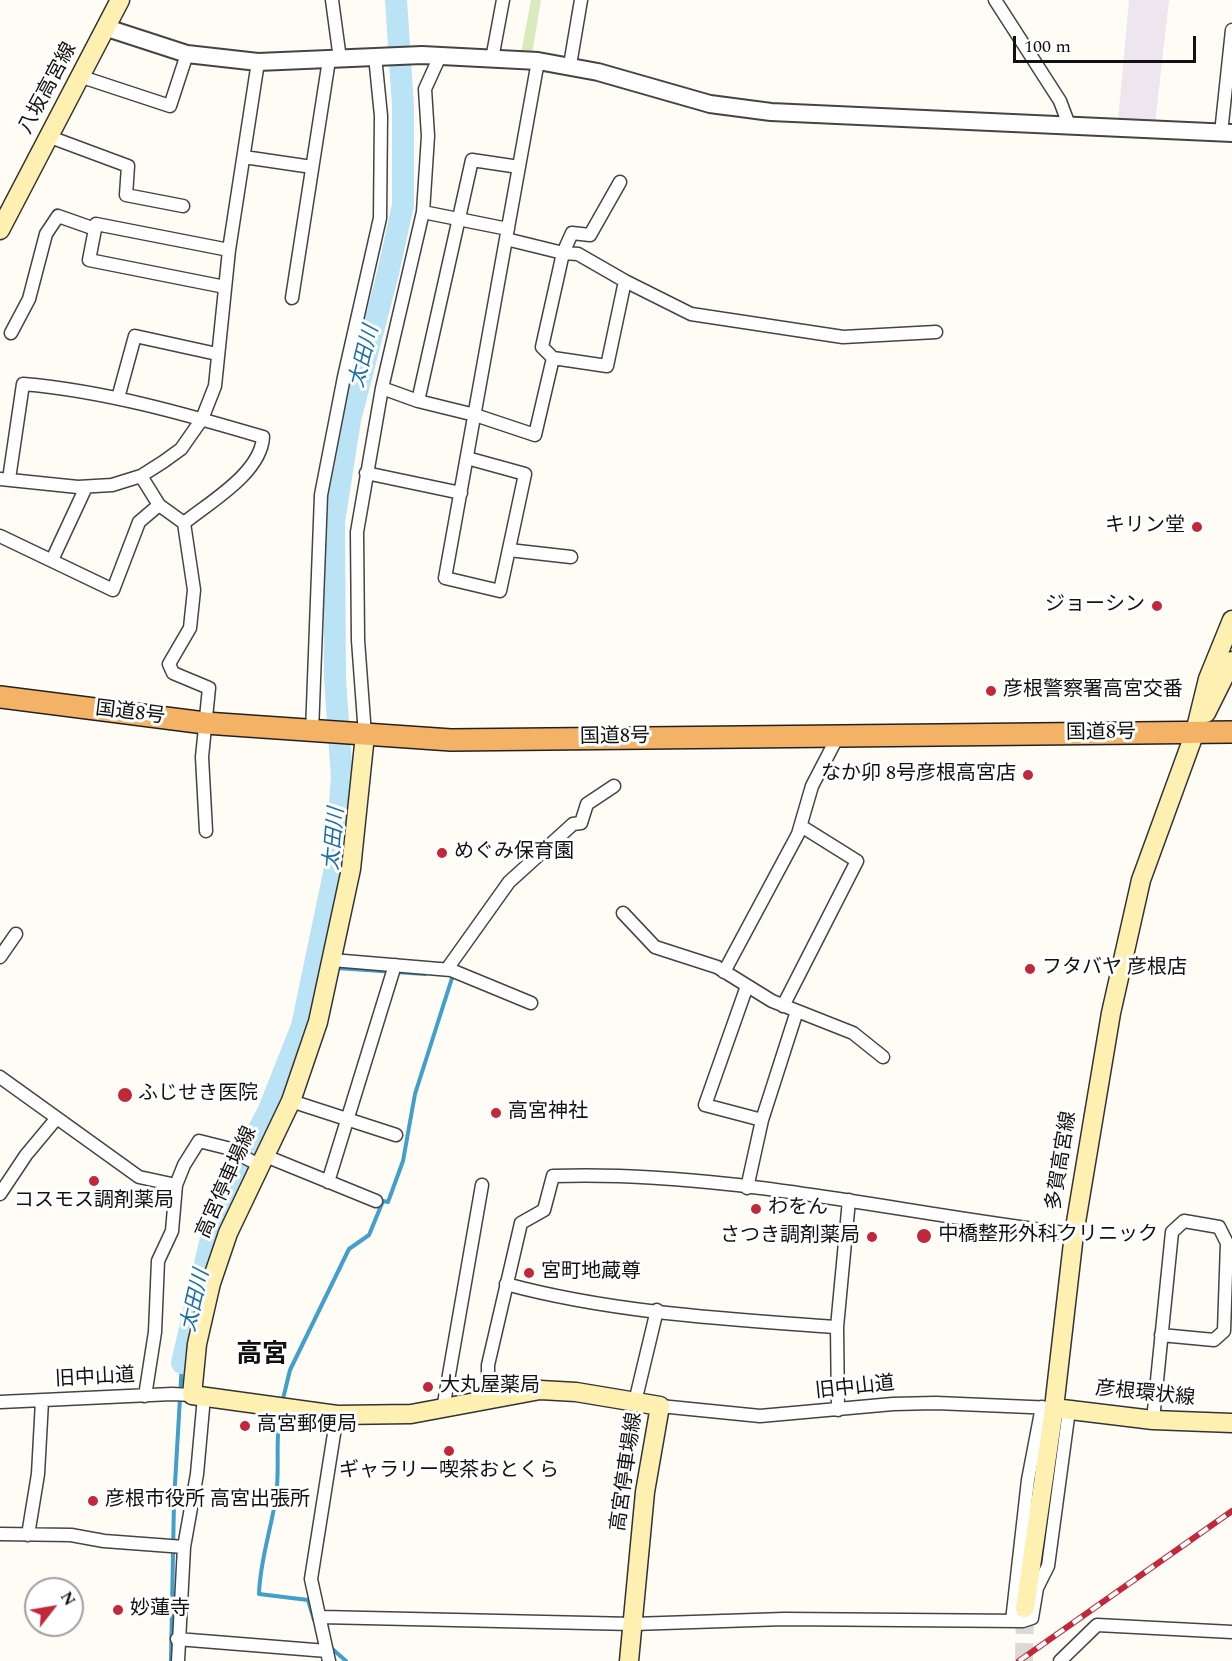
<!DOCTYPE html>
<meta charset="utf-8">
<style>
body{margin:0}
#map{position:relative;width:1232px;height:1661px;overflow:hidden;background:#fffcf5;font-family:Spectral,serif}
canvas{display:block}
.north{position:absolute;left:24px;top:1577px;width:60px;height:60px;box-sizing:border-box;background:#fff;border:2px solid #a0a0a0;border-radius:50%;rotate:59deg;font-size:16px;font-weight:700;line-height:24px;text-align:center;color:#111}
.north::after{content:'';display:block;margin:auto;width:21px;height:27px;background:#c1293a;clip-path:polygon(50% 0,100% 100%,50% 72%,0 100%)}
.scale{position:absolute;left:1013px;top:36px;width:183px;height:27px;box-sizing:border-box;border:3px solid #111;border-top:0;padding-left:8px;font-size:18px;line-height:21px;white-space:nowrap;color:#111;-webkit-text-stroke:4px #fff;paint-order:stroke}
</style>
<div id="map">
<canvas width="1232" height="1661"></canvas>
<div class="north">N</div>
<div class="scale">100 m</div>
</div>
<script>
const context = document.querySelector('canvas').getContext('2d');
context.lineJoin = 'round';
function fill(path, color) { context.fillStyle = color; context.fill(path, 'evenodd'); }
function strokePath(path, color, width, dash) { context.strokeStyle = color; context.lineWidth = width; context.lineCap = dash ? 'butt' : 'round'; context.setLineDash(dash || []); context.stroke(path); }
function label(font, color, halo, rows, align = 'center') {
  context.font = font + ' Spectral,"Noto Sans JP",serif'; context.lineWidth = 6; context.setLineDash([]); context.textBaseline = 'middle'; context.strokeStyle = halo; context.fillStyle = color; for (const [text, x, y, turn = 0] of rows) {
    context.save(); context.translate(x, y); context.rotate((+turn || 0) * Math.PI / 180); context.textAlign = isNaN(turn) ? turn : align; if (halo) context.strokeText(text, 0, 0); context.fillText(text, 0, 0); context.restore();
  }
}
const industrial = new Path2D(`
 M1129,0h40l-14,124 -37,-3z`);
const green = new Path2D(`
 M531,0h10l-9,54 -11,-1z`);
const stream = new Path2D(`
 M315,962l11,3
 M337,968l88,6
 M282,1403l8,-33 59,-121 20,-14 14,-34 5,1 15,-41 12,-67 38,-119
 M280,1414c-5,27 0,56 -4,83 -5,33 -16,63 -17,97l49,6 6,20
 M329,1646l17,15
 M171,1661l3,-160 8,-138`);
const river = new Path2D(`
 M182,1363l32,-138 13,-36 41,-77 34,-86 32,-153 8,-95 -7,-100 -1,-156 16,-102 38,-147 15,-68v-99l-7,-106`);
const secondaryTunnel = new Path2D(`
 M1024,1661l1,-53`);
const minor = new Path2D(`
 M332,0l8,59
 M995,0l65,101 9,24
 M492,59l11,-59
 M570,65l11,-65
 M82,77l88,29 17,-52
 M1221,133l11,-103
 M50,137l78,29 -2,29 57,11
 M244,157l68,10
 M519,167l-47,-7 -54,241 57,14 60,20 18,-77 54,8 18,-85 -47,-27 -15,-1 -21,94 11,11
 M423,212l85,17
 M506,239l57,14 9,-20 18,2 30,-53
 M625,281l66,33 152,23 93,-5
 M225,287l-136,-27 7,-36 133,26
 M292,298l37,-238
 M11,333l18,-34 17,-65 12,-18 37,13
 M382,388l36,13
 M118,398l17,-62 82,18
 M467,458l58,16 -25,117 -55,-13 93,-517
 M366,473l95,20
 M141,476l18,29
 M0,479l78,8 34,-2 29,-9 22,-14 18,-13 21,-30 13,-33 14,-136 29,-188
 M184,523l10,67 -4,38 -21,36 4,9 36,15 -7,69 4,74
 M0,536l113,54 26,-68 20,-17 25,18c26,-21 77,-50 79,-86 -78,-23 -158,-46 -240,-53l-14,95
 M509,550l62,7
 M52,560l34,-73
 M312,732l9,-237 23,-118 36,-159 1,-102 -6,-60
 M365,735l-7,-95 -1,-108 25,-144 41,-176 5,-76 -3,-47 15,-33
 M623,913l32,34 62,20 55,34 81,32 30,24
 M0,957l16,-23
 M332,960l119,10 80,33
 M447,969l62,-87 64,-58 8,-1 6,-19 27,-18
 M724,972l74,-138 14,-48 26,-50
 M747,986l-42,119 57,15 35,-109
 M783,1006l74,-145 -56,-35
 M0,1077l139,100 37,8
 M291,1101l105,34
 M263,1155l113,46
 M328,1182l67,-217
 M747,1188l15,-68
 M0,1194l26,-39 30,-36
 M506,1284c107,29 221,35 331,43
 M145,1396l10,-64 3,-71 14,-30 4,-46 8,-20 15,-24 28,7 32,17
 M488,1400v-35l33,-142 23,-13 9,-34c175,-6 348,38 521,58
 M0,1402l172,-8 20,1
 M635,1402l22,-92
 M660,1406l100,10 133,-12 43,-1 118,5
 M443,1409l39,-224
 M838,1410l-1,-83 12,-127
 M1153,1420l19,-188 12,-11 35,6 8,16 -3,88 -10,9 -53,-5
 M0,1534l71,1 33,6 80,6
 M28,1535l10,-61 4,-73
 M321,1617l312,7 151,-5 239,2 9,-3 5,-30 11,-22 21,-156
 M1012,1621l16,-141 14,-73
 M177,1639l150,12
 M178,1661l6,-114 13,-73 7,-77
 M329,1661l-18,-82 26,-164
 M1060,1661l37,-36 135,7`);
const tertiary = new Path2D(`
 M107,28l80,26 71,8 164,-7 116,6 60,11 112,32 61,8 461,21`);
const secondary = new Path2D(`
 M0,230l120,-230
 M1206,713l26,-52
 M365,735l-14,134 -33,153 -27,79 -63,132 -17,50 -14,61 -5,51 145,20 74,-1 129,-24 36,2 84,14 -15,86 -16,169
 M1054,1408l99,12 79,3
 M1025,1608l29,-200 20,-174 37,-221 30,-133 54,-148 13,-53 24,-59`);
const trunk = new Path2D(`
 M0,697l205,26 246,17 781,-8`);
const rail = new Path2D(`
 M1019,1661l213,-150`);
const markers = [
 [1197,527,6,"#c1293a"],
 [1157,606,6,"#c1293a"],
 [991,691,6,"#c1293a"],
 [1028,775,6,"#c1293a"],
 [442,853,6,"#c1293a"],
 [1030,969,6,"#c1293a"],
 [125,1095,8,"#c1293a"],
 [496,1113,6,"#c1293a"],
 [94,1181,6,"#c1293a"],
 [756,1209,6,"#c1293a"],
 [924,1236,8,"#c1293a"],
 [872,1237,6,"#c1293a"],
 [529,1273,6,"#c1293a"],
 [428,1387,6,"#c1293a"],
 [245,1426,6,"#c1293a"],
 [449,1451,6,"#c1293a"],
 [93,1501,6,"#c1293a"],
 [118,1610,6,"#c1293a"]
];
const streetNames = [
 ["八坂高宮線",49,89,-62],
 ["国道8号",130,714,7],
 ["国道8号",1101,734,-1],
 ["国道8号",615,738,-1],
 ["多賀高宮線",1063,1161,-81],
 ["高宮停車場線",228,1183,-66],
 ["旧中山道",95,1379,-3],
 ["旧中山道",855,1389,-6],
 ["彦根環状線",1145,1395,6],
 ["高宮停車場線",628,1472,-82]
];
const poiNames = [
 ["キリン堂",1185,527,"right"],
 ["ジョーシン",1145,606,"right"],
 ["彦根警察署高宮交番",1003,691],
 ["なか卯 8号彦根高宮店",1016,775,"right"],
 ["めぐみ保育園",454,853],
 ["フタバヤ 彦根店",1042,969],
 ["ふじせき医院",138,1095],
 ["高宮神社",508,1113],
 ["コスモス調剤薬局",94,1202,"center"],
 ["わをん",768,1209],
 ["中橋整形外科クリニック",938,1236],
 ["さつき調剤薬局",860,1237,"right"],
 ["宮町地蔵尊",541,1273],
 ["大丸屋薬局",440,1387],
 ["高宮郵便局",257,1426],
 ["ギャラリー喫茶おとくら",449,1472,"center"],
 ["彦根市役所 高宮出張所",105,1501],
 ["妙蓮寺",130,1610]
];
const waterNames = [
 ["太田川",366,357,-76],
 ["太田川",336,839,-85],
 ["太田川",197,1301,-77]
];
const districtNames = [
 ["高宮",262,1357]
];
fill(industrial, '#ede6ef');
fill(green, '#d8eabe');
strokePath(stream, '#419fcc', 4);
strokePath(river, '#bae4f6', 22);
strokePath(secondaryTunnel, '#dbd9d3', 18, [18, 9]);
strokePath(minor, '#444', 15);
strokePath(tertiary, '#444', 20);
strokePath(secondary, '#333', 21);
strokePath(trunk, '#222', 24);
strokePath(minor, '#fff', 12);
strokePath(tertiary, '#fff', 16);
strokePath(secondary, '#fef0b1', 18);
strokePath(trunk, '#f4b266', 21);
strokePath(rail, '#c1293a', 6);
strokePath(rail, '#fff', 4, [11]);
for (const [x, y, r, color] of markers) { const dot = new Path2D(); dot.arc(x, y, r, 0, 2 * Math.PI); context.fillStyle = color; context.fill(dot); strokePath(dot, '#fff', 2); }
label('20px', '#111', '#fff', streetNames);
label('20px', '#111', '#fff', poiNames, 'left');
label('italic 21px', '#1971a3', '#fff', waterNames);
label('bold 26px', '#111', '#fff', districtNames);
</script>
